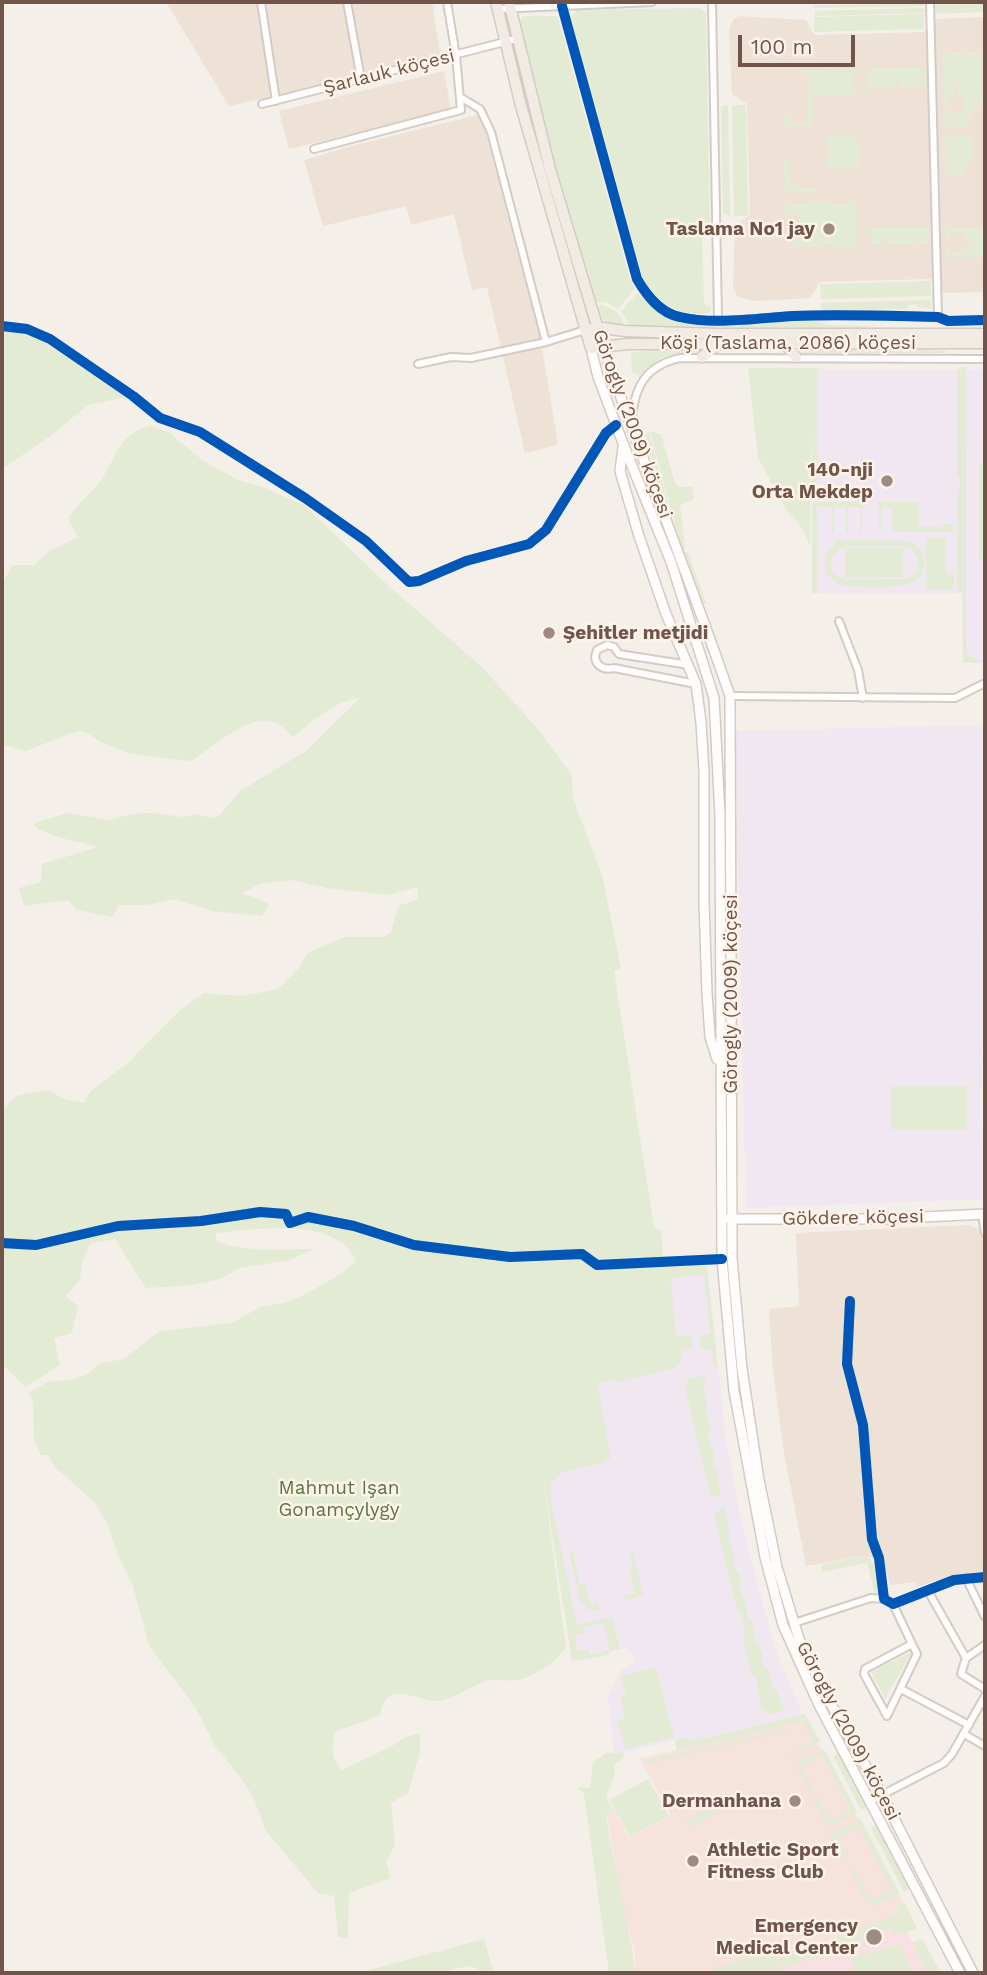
<!DOCTYPE html>
<meta charset="utf-8">
<style>
body{margin:0}
#map{position:relative;width:987px;height:1975px;overflow:hidden;background:#f5efe9;font-family:"Work Sans",sans-serif}
canvas{display:block}
.frame{position:absolute;inset:0;border:4px solid #71544a;pointer-events:none}
.scale{position:absolute;left:738px;top:35px;width:117px;height:32px;box-sizing:border-box;border:4px solid #71544a;border-top:0;padding-left:9px;font-size:21px;line-height:24px;white-space:nowrap;color:#71544a;-webkit-text-stroke:5px #fef3e8;paint-order:stroke}
</style>
<div id="map">
<canvas width="987" height="1975"></canvas>
<div class="frame"></div>
<div class="scale">100 m</div>
</div>
<script>
const context = document.querySelector('canvas').getContext('2d');
context.lineJoin = 'round';
function fill(path, color) { context.fillStyle = color; context.fill(path, 'evenodd'); }
function strokePath(path, color, width, dash) { context.strokeStyle = color; context.lineWidth = width; context.lineCap = dash ? 'butt' : 'round'; context.setLineDash(dash || []); context.stroke(path); }
function label(font, color, halo, rows, align = 'center') {
  context.font = font + ' "Work Sans",sans-serif'; context.lineWidth = 5; context.setLineDash([]); context.textBaseline = 'middle'; context.strokeStyle = halo; context.fillStyle = color; for (const [text, x, y, turn = 0] of rows) {
    context.save(); context.translate(x, y); context.rotate((+turn || 0) * Math.PI / 180); context.textAlign = isNaN(turn) ? turn : align; if (halo) context.strokeText(text, 0, 0); context.fillText(text, 0, 0); context.restore();
  }
}
const residential = new Path2D(`
 M166,2h266l8,51 -142,38 -69,15z
 M739,16l67,4 8,15 111,-3 9,-13 51,-2v275l-44,1 -10,-14 -111,3 -10,16 -56,3 -16,-4 -5,-10 2,-63 15,-9 -3,-111 -15,-10 -3,-65 4,-9z
 M444,71l7,39 -162,39 -10,-38z
 M481,114l59,223 18,108 -33,8 -38,-166 -15,3 -18,-76 -43,11 -5,-19 -83,20 -19,-66 48,-14z
 M968,1225l12,4 5,17v326l-27,2 -41,13 -2,-5 -25,3 -8,-28h-24l-52,9 -22,-113 -11,-82 -4,-62 30,-3 -3,-73z`);
const commercial = new Path2D(`
 M804,1718l99,185 -7,2 3,9 -121,45 -50,14h-92l-1,-21 -12,-43 -16,-95 7,-4 15,28 42,-22 -31,-57 37,-9v-2z`);
const education = new Path2D(`
 M811,369h174v294h-22l-1,-70h-150z
 M983,725l-1,365 -2,1 5,108 -239,9 -11,-477z
 M707,1266l19,175 18,92 31,115 29,70 -127,29 -3,-7 -60,14 -6,-58 13,-26 14,-8 -2,-10h-5l-1,-4 -18,4v3l-37,6 -29,-190 40,-97 90,-20 -8,-86z`);
const medical = new Path2D(`
 M899,1914l28,59h-199l50,-14z`);
const green = new Path2D(`
 M985,2v10l-52,2 1,-8 5,-3z
 M923,3l1,3 -109,2v-3z
 M700,8l6,5 4,219 -8,4 2,68 6,2 1,4 -2,3c-29,4 -52,-10 -66,-35l-72,-261 6,-7z
 M924,8v5l-109,3v-5z
 M924,14v15l-110,3v-15z
 M523,16h34l1,2 71,258 6,13 -17,20 -13,-7h-13l-52,-182c0,-9 0,-19 -2,-28 -4,-20 -27,-58 -15,-76z
 M961,53v13h3l-1,-13h17l1,24h-3l3,3 1,24 -11,7 -2,12 -4,4h-20l-1,-19h4v6l15,-1v-15h-6l-1,-14h-3v14h-5v6h-4l-1,-25h4v-3h-4v-22z
 M924,68l2,19 -26,1 -1,-7h-3v7h-28v9h-2l1,-28z
 M851,69l3,4v22h-41l-1,-21 1,52h-28l-2,-10 5,-1 1,8 19,-1 -1,-46 -7,-2v-4h24v4h3v-4z
 M724,105h4l2,111 -7,-3 -2,-105z
 M732,105h14l2,111h-14z
 M852,134l6,6 1,27 -31,1 -1,-33z
 M971,136l2,21h-4v10l-6,2v5l-17,1 -1,-38z
 M789,160l2,28h26v4l-32,-1 -2,-30z
 M850,200l5,1 2,3v43h-24v-3h-7l-1,3 -30,1 -1,-9h9v-13h-3l-2,-12 -8,2 -5,-1 1,-12 46,-2v3l17,-1z
 M869,220l2,8 58,-1v16l-15,1 -2,-7v7l-24,1 -1,-7h-6v7h-10z
 M985,228v29l-38,1v-13h3l1,8 15,-1v-7l10,-1v-2l-10,-1 -1,-8 -15,1v8h-3l-1,-13z
 M931,281v15l-110,3 -1,-15z
 M637,293l28,23 25,8 129,-3 6,4 47,1 -12,2 -232,-1 -1,-8 -6,-7z
 M931,300v8h-12l-1,-3h-10v4l-87,2v-8z
 M601,305c12,3 22,9 23,22 -15,-3 -24,-6 -31,-20z
 M2,330l31,5 32,18 61,44 -38,8 -39,32 -47,32z
 M658,349l42,-1 4,2 -43,8 -23,18 -6,-4 -1,-19z
 M800,349l145,1 1,3h-142l-9,-3z
 M959,367h2l1,226h-5v-104h3v-11l-3,-1v-105z
 M962,367h4v279l3,10 9,4v3h-15z
 M748,368h70v131h-6l-1,-78 -1,124 -11,-22 -12,-12 -29,-53z
 M152,426l18,7 32,27 36,20 27,8 40,18 87,83 90,78 56,62 34,47 1,23 29,76 19,93 -7,3 40,256 7,4 3,36 43,-1 11,102 -5,-3 -2,-16h-10l-1,-14 10,-1 -6,-59 -33,3 5,58 16,-1 1,15h-10l-2,11 -7,7 -58,14 -2,-3 -17,4 14,74c-19,18 -66,1 -60,43l26,125 35,-8 8,32 -10,2 -7,-28 -20,5 1,5 -9,3 3,15 10,-2 2,6 18,-5 1,5 -37,6 -30,-190 24,176c-8,14 -31,29 -48,33 -10,2 -21,-2 -32,1 -13,4 -37,20 -49,20 -21,0 -52,-23 -57,14 -15,7 -31,10 -46,18 -2,15 -3,26 8,37l50,-24 14,-9 14,-4v19l-12,41 -17,10 4,41 -9,18 5,16 -42,15 -1,45 -10,-1 -4,-41 -16,-3 -52,-62 -12,-32 -12,-20 -27,-33 -17,-34 -17,-24 -32,-42 -16,-60 -14,-29 -13,-36 -13,-20 -38,-34 -7,-12h-7l-7,-16 -1,-38 -5,-8 19,-11 26,-3 13,-4 15,-12 23,-4 36,-28 72,-8 28,-16 24,-4 22,-9 36,-21 14,-11c-14,-46 -103,-33 -140,-29v7c25,13 68,9 97,9l-22,11 -51,8 -20,11 -33,7 -41,2 -31,-49 -25,5 -7,16 -3,19 -14,17 12,10 -6,27 -18,5 6,27 -35,22 -23,-23v-254l14,-14 32,-6 16,9 20,4 7,-12 43,-33 4,-6 41,-41 25,-18 38,3 36,-7 21,-21 8,-14 13,-7 25,-10h39l7,-5 7,-26 21,-7 -2,-12 -29,8 -61,-7 -36,-8 -31,4 -19,10 13,3 15,7 -7,12 -50,-5 -38,-12 -27,6h-28l-7,12 -35,-7 -9,-10 -44,6 -5,-18 22,-6 1,-18 56,-17c-23,-7 -45,-8 -65,-22l4,-3 31,-9 41,7 23,-6 19,-1 33,4 13,-3 15,4 8,-3 20,-24 66,-40 54,-53c-24,2 -48,24 -67,39 -5,-5 -11,-11 -17,-14 -24,-13 -66,26 -85,38l-60,-7 -30,-12 -16,-10 -8,-1 -51,20 -24,-7v-160l11,-19h21l17,-15 27,-13 -8,-14 -1,-7c10,-13 23,-24 33,-37 14,-22 19,-49 50,-53z
 M649,431l32,122 7,-1 18,51 -6,3 -28,-72 -27,-99z
 M650,431l11,3 14,49 4,4h13l2,12 -14,6 5,45 -3,1z
 M979,463h5l1,60 -2,1v35h-4z
 M816,502h48v5l-2,1v24h-2v-25h-12v25h-2v-25l-12,1v24h-2v-25h-15l1,86h-6v-89h4z
 M877,502h41l1,25h23v-3h11v8h-61v-24l-10,-1 -1,25h-2v-24l-2,-1z
 M926,537h20v36h8v17h-28z
 M832,540l75,1c9,3 16,9 17,19 6,35 -60,28 -82,25 -21,-8 -23,-30 -5,-43zM847,546h55l8,2 6,7c5,11 1,20 -10,24l-59,1 -8,-3 -7,-6 -1,-12 7,-10z
 M845,548h58v29h-58z
 M891,1086h76v44h-76z
 M707,1376l-4,11c5,13 4,14 3,28 5,7 5,14 2,23 4,9 8,15 4,25l5,7 4,28 -11,-3 -25,-108 4,-9z
 M724,1507l6,26 -2,6c5,11 6,15 6,27 6,8 8,14 5,23 7,11 8,15 8,27 6,6 9,13 7,22l9,17 -1,9c8,7 10,12 9,22l6,6 8,18 -16,4 -8,-5 -5,-32 -5,-4 -8,-35 3,-4 -5,-21 -4,-3 -23,-96z
 M569,1550h3l8,34 5,-1 5,21 8,-1 2,8 -13,-2 -8,-11z
 M634,1553l9,42 -18,6 -1,-5 11,-3 -6,-22 4,-1 -4,-16z
 M858,1557h11l7,11 3,22 -4,4 -8,-31 -45,9 -1,-7z
 M910,1653l1,1 -26,45 -14,-27z
 M656,1667l18,70 -49,12 -8,-29 8,-2 -5,-21 6,-2 -5,-19z
 M805,1714l15,27 -28,14 -1,-2 23,-13 -11,-19 -126,29 -2,-10 8,-2 9,3z
 M785,1729l1,2 -140,33 -1,-3z
 M824,1749l33,63 -29,15 -14,-27 3,-2 13,23 21,-11 -29,-55 -21,11 11,23 -3,2 -12,-25 3,-5z
 M608,1752l6,2 9,-2 1,5 -10,8 1,9 -9,23 7,14 -7,4c8,53 22,105 30,158h-27l-25,-179 -7,-7 13,1 3,-26z
 M838,1753l28,54 -5,3 -28,-54z
 M648,1779l21,37 -39,21 -21,-37z
 M740,1792l2,3 -12,7 1,3 -41,22 -4,-6z
 M860,1818l40,76 -27,11 -6,-3 -17,-32 3,-2 17,33 22,-11 -33,-63 -22,11 11,21 -3,2 -14,-27z
 M876,1825l33,64 -5,3 -33,-64z
 M905,1903l12,26 -23,6 -3,-7 -12,3v3l-34,10 1,6 -36,10 -2,-2 -6,2v2l-19,6 -4,-9 120,-45 -3,-9z
 M484,1939l10,34h-11l-6,-5 -9,-2 -28,7h-82z
 M922,1939l19,34h-14l-15,-31z
 M900,1945l13,28h-58l-4,-15z
 M770,1949l12,19 -24,5h-54z`);
const street = new Path2D(`
 M261,2l15,99
 M347,2l14,77
 M712,2l6,317
 M930,2l8,315
 M562,6l75,273c10,17 23,34 43,38 33,8 79,1 113,-1 48,-2 97,0 145,1l10,4 37,-1
 M497,9l155,-7
 M460,97l20,12 11,23 55,210
 M262,104l254,-65
 M314,149l147,-39 -5,-54 -9,-54
 M2,326l25,3 23,10 83,57 27,22 40,14 105,66 61,43 43,41 10,-1 47,-20 63,-17 17,-14 60,-97 10,-8
 M418,364l33,-7 20,1 75,-16 39,-12
 M632,421c2,-34 13,-55 48,-63l305,1
 M839,621l19,49 5,28
 M689,665l-70,-11 -5,-7 -7,-2 -10,5c-6,13 5,21 17,18l82,16
 M730,696l225,2 30,-15
 M982,1214l3,19
 M2,1243l34,2 82,-19 83,-5 59,-9 26,2 4,9 18,-6 46,9 60,19 96,12 72,-3 15,11 125,-6
 M850,1301l-3,63 16,61 9,114 7,19 5,41 9,5 61,-24 31,-3
 M966,1578l19,39
 M928,1591l38,67
 M893,1604l19,40
 M794,1623l77,-25 13,1
 M912,1644l5,10 -30,62 -23,-42 1,-5z
 M985,1645l-19,13 -5,16 24,15
 M901,1689l68,36
 M964,1734l21,12
 M870,1801l74,-38 8,-9 33,-58`);
const secondary = new Path2D(`
 M603,346c40,118 87,233 127,350l2,562 10,111 17,111 18,87 22,72 27,56 56,100 91,178
 M591,348l7,29 26,69 47,116 43,136 6,118 2,443 12,132 31,166 18,68 36,80 141,268
 M623,447l-3,24 19,65 27,78 30,70 5,38 3,50v131l3,90 3,44 7,22
 M729,1219h154l102,-5`);
const primary = new Path2D(`
 M496,2l25,104 70,242 37,-4 357,-1
 M509,2l41,167 53,177
 M585,330l18,-2 22,3 94,3h266
 M785,344l11,13
 M702,357l16,-13`);
const cycleway = new Path2D(`
 M562,6l75,273c10,17 23,34 43,38 33,8 79,1 113,-1 48,-2 97,0 145,1l10,4 37,-1
 M2,326l25,3 23,10 83,57 27,22 40,14 105,66 61,43 43,41 10,-1 47,-20 63,-17 17,-14 60,-97 10,-8
 M2,1243l34,2 82,-19 83,-5 59,-9 26,2 4,9 18,-6 46,9 60,19 96,12 72,-3 15,11 125,-6
 M850,1301l-3,63 16,61 9,114 7,19 5,41 9,5 61,-24 31,-3`);
const markers = [
 [829,229,7,"#9f8a82"],
 [887,481,7,"#9f8a82"],
 [549,633,7,"#9f8a82"],
 [795,1801,7,"#9f8a82"],
 [693,1861,7,"#9f8a82"],
 [874,1937,9,"#9f8a82"]
];
const streetNames = [
 ["Şarlauk köçesi",389,72,-14],
 ["Köşi (Taslama, 2086) köçesi",788,343],
 ["Görogly (2009) köçesi",632,424,70],
 ["Görogly (2009) köçesi",731,994,-90],
 ["Gökdere köçesi",853,1218,-1],
 ["Görogly (2009) köçesi",848,1731,62]
];
const poiNames = [
 ["Taslama No1 jay",815,229],
 ["140-nji",873,470],
 ["Orta Mekdep",873,492],
 ["Şehitler metjidi",563,633,"left"],
 ["Dermanhana",781,1801],
 ["Athletic Sport",707,1850,"left"],
 ["Fitness Club",707,1872,"left"],
 ["Emergency",858,1926],
 ["Medical Center",858,1948]
];
const parkNames = [
 ["Mahmut Işan",339,1488],
 ["Gonamçylygy",339,1510]
];
fill(residential, '#eee1d6');
fill(commercial, '#f5e3dc');
fill(education, '#f0e7f1');
fill(medical, '#f7e1e3');
fill(green, '#e3ebd4');
strokePath(street, '#d4cbc6', 10);
strokePath(secondary, '#d4cac5', 12);
strokePath(primary, '#d4cac5', 13);
strokePath(street, '#fefdfc', 6);
strokePath(secondary, '#fefdfc', 9);
strokePath(primary, '#f1ebe4', 10);
strokePath(cycleway, '#0057b8', 10);
for (const [x, y, r, color] of markers) { const dot = new Path2D(); dot.arc(x, y, r, 0, 2 * Math.PI); context.fillStyle = color; context.fill(dot); strokePath(dot, '#fef3e8', 2.5); }
label('19px', '#71544a', '#fef3e8', streetNames);
label('bold 19px', '#71544a', '#fef3e8', poiNames, 'right');
label('19px', '#587743', '#fef3e8', parkNames);
</script>
